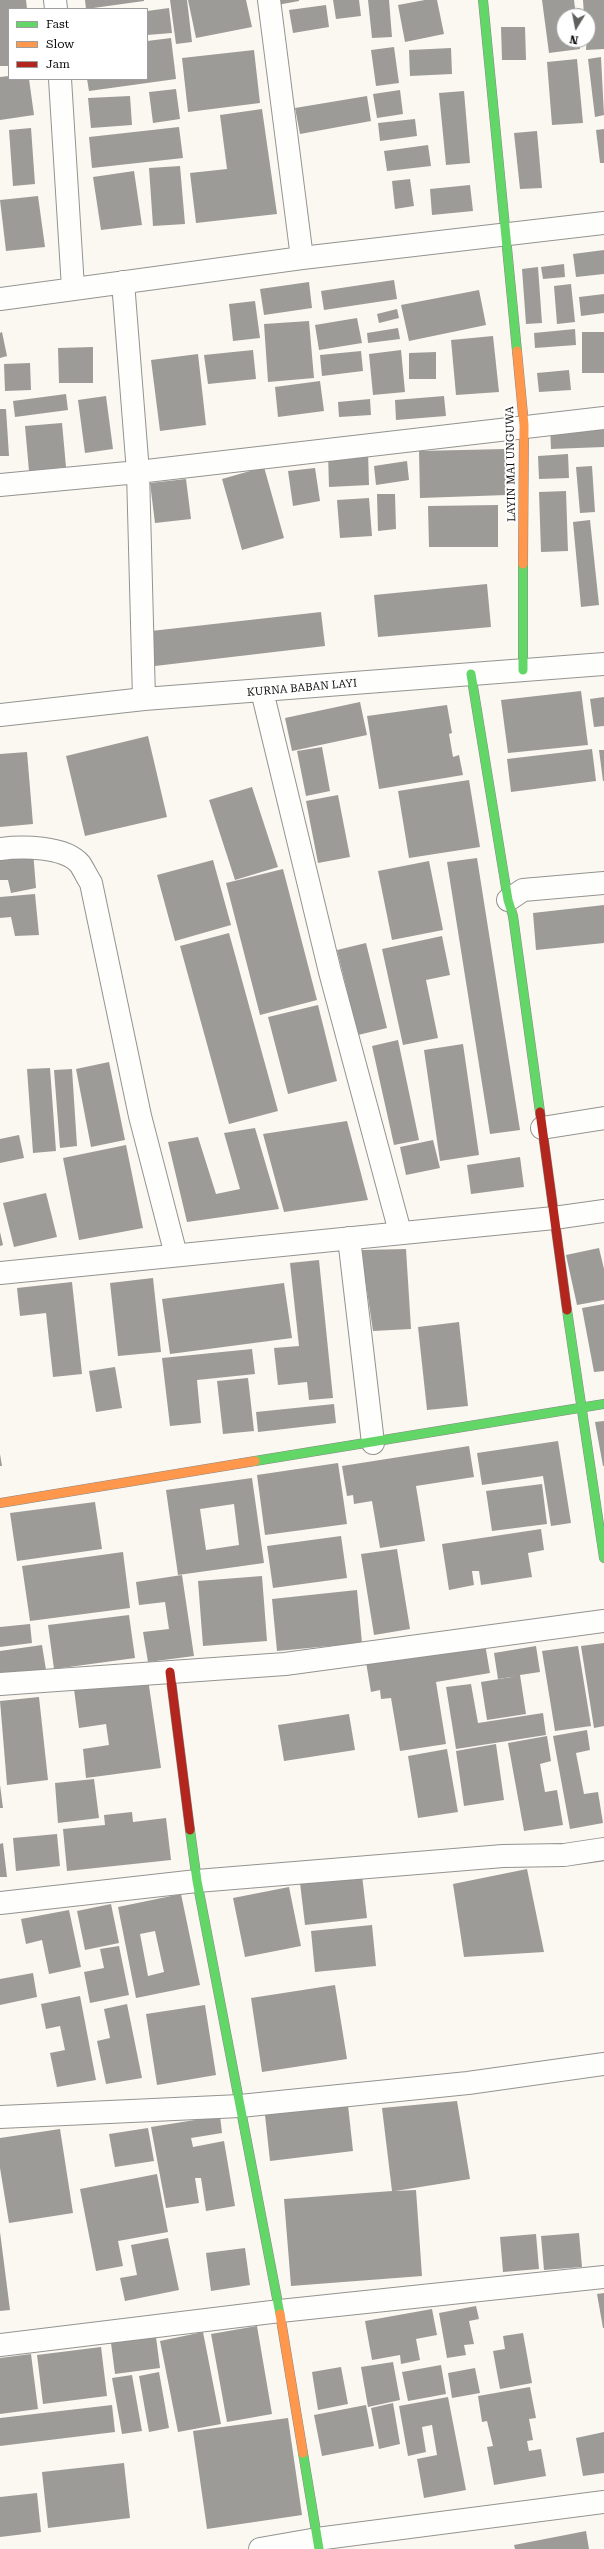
<!DOCTYPE html>
<style>
body{margin:0}
#map{position:relative;width:604px;height:2549px;overflow:hidden;background:#faf8f1;font-family:"Roboto Serif",serif}
canvas{display:block}
.legend{position:absolute;left:8px;top:8px;width:140px;height:72px;box-sizing:border-box;background:#fff;border:1px solid #9e9e9e;margin:0;padding:5px 7px;list-style:none;font-size:12px;color:#0d0d0d}
.legend li{display:flex;align-items:center;gap:8px;height:20px}
.legend b{width:20px;border:1px solid #9e9e9e}
.north{position:absolute;left:556px;top:8px;width:40px;height:40px;box-sizing:border-box;background:#fff;border:1px solid #9e9e9e;border-radius:50%;rotate:190deg;font-size:11px;font-weight:700;line-height:16px;text-align:center;color:#0d0d0d}
.north::after{content:'';display:block;margin:auto;width:14px;height:18px;background:#605f5d;clip-path:polygon(50% 0,100% 100%,50% 72%,0 100%)}
</style>
<div id="map">
<canvas width="604" height="2549"></canvas>
<ul class="legend">
<li><b style="height:5px;background:#63d668"></b>Fast</li>
<li><b style="height:5px;background:#ff974d"></b>Slow</li>
<li><b style="height:5px;background:#b3261e"></b>Jam</li>
</ul>
<div class="north">N</div>
</div>
<script>
const context = document.querySelector('canvas').getContext('2d');
context.lineJoin = 'round';
function fill(path, color) { context.fillStyle = color; context.fill(path, 'evenodd'); }
function strokePath(path, color, width, dash) { context.strokeStyle = color; context.lineWidth = width; context.lineCap = dash ? 'butt' : 'round'; context.setLineDash(dash || []); context.stroke(path); }
function label(font, color, halo, rows, align = 'center') {
  context.font = font + ' "Roboto Serif",serif'; context.lineWidth = 4; context.setLineDash([]); context.textBaseline = 'middle'; context.strokeStyle = halo; context.fillStyle = color; for (const [text, x, y, turn = 0] of rows) {
    context.save(); context.translate(x, y); context.rotate((+turn || 0) * Math.PI / 180); context.textAlign = isNaN(turn) ? turn : align; if (halo) context.strokeText(text, 0, 0); context.fillText(text, 0, 0); context.restore();
  }
}
const building = new Path2D(`
 M0,0h26l1,9h-18v57h-9z
 M85,0h59v1l-58,8z
 M170,0h17l5,42 -16,2z
 M188,0h58l6,27 -56,11z
 M276,0h23v1l-22,4z
 M333,0h26l2,16 -25,3z
 M368,0h21l3,37 -20,1z
 M425,0h12l7,34 -39,8 -7,-37z
 M542,0h32l2,16h-12v24h15l1,9 -31,4z
 M583,0h21v49l-18,1 2,-34h-4z
 M326,5l3,22 -36,6 -4,-23z
 M169,8l3,25 -25,2v-24z
 M501,27h24l1,33h-24z
 M171,38l5,41 -87,12 -2,-12h60v-38z
 M394,47l5,36 -23,3 -5,-36z
 M451,48l1,26 -42,2 -1,-26z
 M254,50l6,53 -72,9 -6,-54z
 M601,57l3,58 -9,2 -7,-58z
 M577,59l6,64 -31,2 -5,-63z
 M9,76v3h20l5,36 -34,5v-43z
 M176,89l4,30 -27,4 -4,-31z
 M400,90l3,24 -26,4 -4,-24z
 M464,91l6,72 -24,2 -7,-72z
 M130,96l2,29 -41,3 -3,-30z
 M367,96l4,25 -71,13 -5,-26z
 M262,109l15,105 -81,9 -6,-50 37,-4 -7,-54z
 M415,119l2,17 -37,5 -2,-18z
 M179,127l4,31 -91,10 -3,-31z
 M31,128l4,56 -22,2 -4,-56z
 M604,129v34h-4l-4,-33z
 M537,131l5,57 -22,1 -6,-56z
 M428,145l3,21 -44,5 -3,-20z
 M180,166l5,58 -32,2 -4,-58z
 M134,171l8,54 -41,5 -8,-53z
 M410,179l4,27 -19,3 -3,-28z
 M470,185l3,26 -41,4 -2,-26z
 M38,196l7,51 -39,4 -6,-51z
 M604,250v24l-28,3 -3,-23z
 M564,264l1,13 -22,2 -2,-12z
 M538,267l4,56 -16,1 -4,-55z
 M394,280l3,19 -73,11 -3,-19z
 M309,282l3,26 -48,7 -4,-26z
 M571,284l4,38 -18,2 -3,-38z
 M479,290l7,35 -77,16 -8,-36z
 M604,294v19l-23,3 -2,-19z
 M255,301l5,37 -27,3 -4,-37z
 M397,309l2,9 -20,5 -2,-9z
 M357,318l5,25 -43,7 -4,-25z
 M309,321l5,57 -46,4 -4,-58z
 M398,328l2,11 -32,4 -1,-10z
 M575,329l1,16 -41,3 -1,-15z
 M2,332l5,24 -7,2v-25z
 M582,332h22v41h-22z
 M493,336l6,56 -43,3 -5,-55z
 M93,347v36h-34l-1,-35z
 M253,350l3,29 -48,5 -4,-29z
 M401,350l4,42 -32,3 -4,-41z
 M361,351l2,20 -41,5 -2,-21z
 M436,352v27h-27v-26z
 M198,354l8,71 -46,6 -9,-71z
 M30,363l1,27 -26,1 -1,-27z
 M569,370l2,20 -32,2 -2,-19z
 M320,381l4,30 -46,6 -3,-30z
 M66,394l2,16 -53,7 -2,-16z
 M106,396l7,53 -28,4 -7,-53z
 M444,396l2,20 -50,4 -1,-20z
 M370,399l1,16 -32,2 -1,-15z
 M0,409h6l3,47h-9z
 M604,421v26l-53,2 -1,-25z
 M62,423l4,44 -37,4 -4,-45z
 M505,449l2,46 -87,3 -1,-47z
 M368,451l1,34 -40,2 -1,-34z
 M568,454l1,24 -30,1 -1,-23z
 M407,461l2,19 -33,5 -2,-19z
 M592,466l3,46 -15,1 -4,-46z
 M264,467l20,71 -42,12 -20,-71z
 M315,468l5,33 -27,5 -5,-35z
 M186,479l5,40 -36,4 -5,-40z
 M566,491l2,60 -27,1 -2,-60z
 M377,494h18l1,35 -18,2z
 M369,498l3,38 -32,2 -3,-38z
 M498,505v42h-69l-1,-41z
 M590,520l9,85 -18,2 -8,-85z
 M487,584l4,43 -113,10 -4,-42z
 M321,612l4,34 -170,20 -4,-35z
 M581,691l7,54 -80,8 -7,-53z
 M604,697v29l-10,1 -4,-28z
 M360,702l7,33 -75,16 -7,-33z
 M447,705l5,28 -3,1 4,23 6,-2 4,20 -84,14 -12,-73z
 M148,736l19,81 -82,19 -19,-80z
 M322,747l8,44 -24,5 -9,-45z
 M592,749l4,32 -85,11 -4,-33z
 M599,750h5v31h-1z
 M27,752l6,72 -33,3v-73z
 M469,780l11,67 -71,11 -11,-67z
 M252,787l26,80 -43,13 -26,-80z
 M338,795l12,62 -32,6 -12,-62z
 M33,851l3,37 -25,5 -3,-13h-8v-25z
 M477,858l43,272 -30,4 -43,-272z
 M213,860l18,65 -56,16 -18,-66z
 M429,861l14,69 -51,10 -14,-69z
 M283,869l34,131 -57,15 -34,-132z
 M35,894l4,41 -24,1 -4,-19 -11,1v-21z
 M604,905v38l-68,7 -3,-37z
 M229,933l49,178 -49,13 -49,-178z
 M442,936l8,39 -24,5 12,58 -35,7 -21,-96z
 M366,943l21,85 -29,7 -21,-85z
 M318,1005l19,76 -49,13 -20,-77z
 M398,1040l21,100 -25,5 -22,-99z
 M463,1044l16,111 -39,6 -16,-111z
 M109,1062l16,78 -34,7 -15,-78z
 M50,1068l6,83 -23,2 -6,-84z
 M72,1069l5,77 -17,2 -6,-78z
 M347,1121l21,79 -84,12 -21,-78z
 M255,1128l24,81 -92,13 -19,-80 30,-5 18,57 24,-5 -16,-56z
 M19,1135l5,23 -24,5v-24z
 M433,1140l7,28 -34,7 -6,-28z
 M126,1145l17,83 -64,12 -16,-82z
 M520,1157l4,30 -53,7 -4,-29z
 M46,1193l11,44 -43,10 -11,-44z
 M0,1232l3,13 -3,1z
 M599,1248l5,21v31l-27,5 -11,-50z
 M406,1249l5,80 -38,2 -12,-81z
 M319,1260l14,138 -24,2 -2,-18 -29,3 -4,-37 25,-2 -9,-83z
 M153,1278l8,74 -43,4 -8,-73z
 M72,1282l10,92 -29,3 -7,-64 -26,3 -3,-28z
 M284,1283l8,55 -122,16 -8,-55z
 M604,1304v67l-10,1 -12,-64z
 M459,1322l9,84 -41,4 -9,-83z
 M252,1349l3,25 -58,6 4,43 -31,3 -8,-68z
 M115,1367l7,41 -26,4 -7,-41z
 M248,1378l6,53 -31,3 -6,-53z
 M334,1404l2,19 -78,9 -2,-20z
 M604,1421v45h-1l-8,-44z
 M558,1441l13,82 -20,3 -8,-50 -61,9 -5,-32z
 M469,1446l5,31 -58,9 9,55 -45,7 -8,-47 -18,3 -1,-9 -6,1 -5,-30z
 M0,1454l2,12h-2z
 M338,1463l9,61 -82,11 -8,-60z
 M252,1478l12,85 -86,12 -12,-85zM234,1504l5,41 -33,5 -6,-41z
 M542,1484l5,40 -55,7 -6,-40z
 M95,1502l7,47 -85,12 -7,-48z
 M541,1529l3,21 -16,3 4,24 -51,8 -2,-14h-7l2,14 -25,5 -7,-46z
 M341,1536l6,42 -74,10 -6,-42z
 M397,1549l13,80 -36,6 -13,-81z
 M123,1552l7,56 -100,13 -8,-55z
 M182,1575l12,81 -46,6 -5,-30 26,-3 -4,-27 -26,3 -3,-23z
 M262,1576l5,65 -64,5 -5,-65z
 M357,1590l5,53 -85,8 -5,-52z
 M129,1615l6,43 -81,11 -6,-44z
 M30,1624l2,19 -32,4v-20z
 M604,1643v83l-10,2 -13,-82z
 M485,1644l5,29 -54,9 10,62 -46,7 -9,-53 -10,1 -1,-9 -9,2 -5,-30z
 M42,1645l4,25 -46,7v-26z
 M536,1646l4,26 -20,3 6,39 -39,6 -6,-38 37,-6 -20,3 -4,-26z
 M578,1646l13,80 -36,5 -13,-80z
 M148,1679l13,89 -75,10 -3,-29 26,-4 -3,-21 -27,4 -5,-39z
 M471,1684l7,39 65,-10 3,22 -90,14 -10,-62z
 M39,1697l9,83 -41,5 -7,-84z
 M349,1714l6,36 -71,11 -6,-36z
 M587,1730l3,20 -14,3 8,41 14,-2 5,31 -33,6 -17,-93z
 M547,1736l4,25 -11,3 5,28 12,-2 6,35 -39,6 -16,-88z
 M496,1744l8,56 -40,6 -8,-55z
 M447,1749l11,63 -40,6 -10,-62z
 M94,1779l5,39 -41,5 -3,-40z
 M0,1785l3,23h-3z
 M132,1812l1,10 33,-4 5,42 -104,11 -4,-42 42,-4 -1,-10z
 M57,1834l3,32 -44,5 -3,-33z
 M3,1843l4,34h-7v-33z
 M527,1869l17,83 -80,5 -11,-73z
 M362,1875l5,43 -62,7 -5,-42z
 M289,1887l12,59 -56,11 -12,-59z
 M181,1894l19,91 -64,13 -18,-91zM155,1931l9,41 -16,4 -8,-42z
 M111,1904l8,39 -34,7 -8,-39z
 M69,1910l12,57 -32,7 -7,-34 -16,4 -5,-25z
 M372,1925l4,41 -61,6 -4,-41z
 M119,1946l10,49 -39,8 -6,-31 20,-4 -4,-19z
 M33,1973l4,24 -37,8v-26z
 M335,1985l12,74 -85,13 -11,-74z
 M80,1996l16,84 -39,7 -7,-34 15,-3 -5,-24 -14,3 -5,-25z
 M127,2004l15,74 -36,6 -9,-43 13,-3 -6,-29z
 M205,2005l11,70 -59,10 -11,-71z
 M457,2101l13,78 -75,12 21,-1 6,86 -131,10 -7,-87 108,-8 -10,-83z
 M348,2105l5,46 -83,10 -5,-46z
 M220,2116l2,17 -31,5 2,9 31,-6 11,65 -29,5 -5,-33h-6l4,25 -33,5 -15,-81z
 M148,2128l6,33 -39,6 -6,-33z
 M60,2129l13,84 -64,10 -9,-55v-30z
 M157,2174l11,58 -50,9 5,25 -27,5 -16,-82z
 M0,2232l10,78 -10,1z
 M579,2233l3,34 -38,3 -3,-34z
 M536,2234l3,35 -36,3 -3,-35z
 M168,2238l11,52 -54,11 -5,-23 17,-3 -6,-30z
 M245,2248l5,37 -39,6 -5,-38z
 M604,2293v35h-1l-6,-34z
 M476,2306l3,13 -10,2 5,23 -10,1 2,10 -19,3 -8,-45z
 M432,2309l5,26 -21,4 4,21 -19,4 -1,-9 -28,5 -7,-39z
 M257,2326l15,88 -45,8 -16,-88z
 M203,2332l18,92 -43,8 -18,-91z
 M523,2333l9,50 -32,6 -7,-38 12,-2 -2,-13z
 M156,2337l4,31 -45,6 -4,-31z
 M101,2347l6,49 -64,8 -6,-49z
 M31,2354l7,55 -38,5v-56z
 M393,2362l7,38 -32,7 -7,-40z
 M441,2365l5,29 -38,7 -6,-29z
 M341,2367l7,37 -30,6 -6,-38z
 M475,2368l5,25 -28,5 -4,-25z
 M159,2372l10,56 -20,4 -10,-56z
 M132,2375l10,56 -20,3 -10,-56z
 M530,2387l6,31 -7,1 4,21 -6,1 2,10 12,-2 5,27 -52,9 -7,-38 6,-1 -6,-25 -5,1 -4,-26z
 M448,2397l18,93 -42,8 -7,-39 20,-4 -5,-30 -10,2 4,25 -18,4 -9,-50z
 M393,2403l7,41 -21,5 -8,-41z
 M112,2405l3,27 -115,14v-28z
 M366,2405l8,41 -52,10 -8,-41z
 M288,2418l14,97 -95,14 -14,-98z
 M604,2432v41l-21,3 -7,-38z
 M124,2463l6,55 -82,10 -6,-56z
 M37,2493l4,39 -41,5v-40z
 M586,2531l3,18h-74l-1,-4z`);
const street = new Path2D(`
 M55,0l1,9
 M269,0l33,258
 M60,79l13,209
 M123,282l15,190 6,227
 M0,299l302,-41 302,-35
 M0,485l138,-13 466,-54
 M262,691l68,281 70,260
 M0,715l144,-16 460,-35
 M0,849c21,-3 65,-3 80,15 4,6 7,13 11,19l49,233 36,139
 M508,900l15,-10 81,-7
 M542,1128l62,-10
 M349,1238l24,205
 M0,1273l554,-55 50,-7
 M0,1684l285,-20 319,-43
 M0,1903l197,-22 306,-25 61,-1 40,-6
 M0,2117l240,-11 228,-23 136,-19
 M0,2345l280,-34 324,-34
 M260,2549l57,-10 287,-37`);
const fast = new Path2D(`
 M483,0l34,351
 M523,670v-106
 M471,674l37,226 5,16 27,196
 M567,1310l37,248
 M255,1461l349,-57
 M190,1830l7,51 83,433
 M303,2453l16,96`);
const slow = new Path2D(`
 M517,351l7,74 -1,139
 M0,1503l255,-42
 M280,2314l23,139`);
const jam = new Path2D(`
 M540,1112l27,198
 M170,1672l20,158`);
const streetNames = [
 ["LAYIN MAI UNGUWA",511,464,-91],
 ["KURNA BABAN LAYI",302,688,-5]
];
fill(building, '#9d9b97');
strokePath(street, '#949390', 24);
strokePath(fast, '#8a8986', 10);
strokePath(slow, '#8a8986', 10);
strokePath(jam, '#8a8986', 10);
strokePath(street, '#fefefd', 22);
strokePath(fast, '#63d668', 9);
strokePath(slow, '#ff974d', 9);
strokePath(jam, '#b3261e', 9);
label('11px', '#0d0d0d', '#fff', streetNames);
</script>
